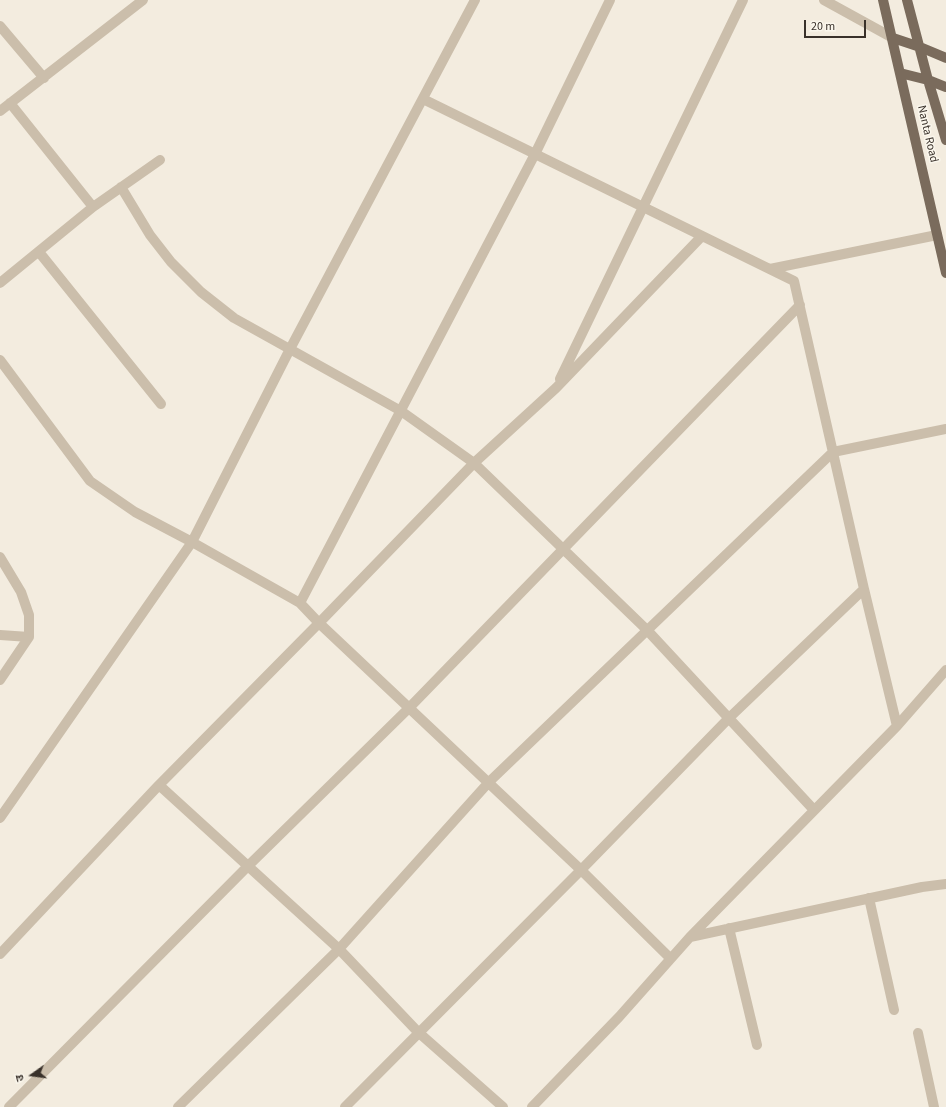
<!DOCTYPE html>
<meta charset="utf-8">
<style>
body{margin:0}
#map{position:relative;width:946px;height:1107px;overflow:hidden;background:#f3ecdf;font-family:"Source Sans 3","Noto Sans Devanagari",sans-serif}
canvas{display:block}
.north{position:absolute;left:12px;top:1055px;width:40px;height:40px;-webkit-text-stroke:3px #faf6ec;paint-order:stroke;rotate:256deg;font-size:11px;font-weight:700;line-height:16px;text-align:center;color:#39312a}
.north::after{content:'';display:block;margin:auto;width:14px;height:18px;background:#39312a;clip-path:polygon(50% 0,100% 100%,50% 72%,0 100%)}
.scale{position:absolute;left:804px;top:20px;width:62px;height:18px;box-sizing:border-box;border:2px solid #39312a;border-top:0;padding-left:5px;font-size:12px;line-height:14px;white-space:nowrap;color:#39312a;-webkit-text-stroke:3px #faf6ec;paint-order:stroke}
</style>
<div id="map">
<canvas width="946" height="1107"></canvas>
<div class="north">उ</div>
<div class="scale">20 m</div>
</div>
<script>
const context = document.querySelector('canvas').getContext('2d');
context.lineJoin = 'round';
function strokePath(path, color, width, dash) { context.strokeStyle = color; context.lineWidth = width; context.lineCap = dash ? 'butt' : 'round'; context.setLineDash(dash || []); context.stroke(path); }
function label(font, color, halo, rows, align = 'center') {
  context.font = font + ' "Source Sans 3",sans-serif'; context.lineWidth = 3; context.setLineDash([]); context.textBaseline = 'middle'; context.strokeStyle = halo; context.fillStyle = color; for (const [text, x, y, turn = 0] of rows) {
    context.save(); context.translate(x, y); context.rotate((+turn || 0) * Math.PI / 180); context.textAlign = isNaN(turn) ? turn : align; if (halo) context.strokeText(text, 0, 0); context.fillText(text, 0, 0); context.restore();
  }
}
const minor = new Path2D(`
 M824,0l69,38
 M0,26l44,52
 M423,99l371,182 70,308
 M0,111l143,-111
 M121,187l29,48 21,27 30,30 33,26 167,93 73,52 173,167 167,180
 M93,207l67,-47
 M39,252l122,152
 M770,269l167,-34
 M0,283l93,-76 -83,-104
 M0,360l90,121 45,31 57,30 98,-193 185,-349
 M560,379l183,-379
 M0,557l21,35 8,23v22
 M300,603l235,-449 75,-154
 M0,635l29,2 -29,43
 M159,785l180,164 79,83 85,75
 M0,818l192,-276 108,61 19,20 -160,162 -159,169
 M869,898l25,112
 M729,928l28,117
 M690,937l232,-50 24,-3
 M670,958l-89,-88 -262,-247 155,-160 82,-75 146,-152
 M918,1033l16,74
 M9,1107l239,-241 161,-158 391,-403
 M178,1107l161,-158 150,-167 344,-330 113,-23
 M345,1107l236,-237 148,-152 135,-129 33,137
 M532,1107l87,-90 71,-80 207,-211 49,-56`);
const major = new Path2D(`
 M883,0l63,273
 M907,0l21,80 18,60
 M893,38l27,9 26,11
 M900,73l28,7 18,7`);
const streetNames = [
 ["Nanta Road",927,134,77]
];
strokePath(minor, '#cbbeab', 10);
strokePath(major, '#7a6b5c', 10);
label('12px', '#39312a', '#faf6ec', streetNames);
</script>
